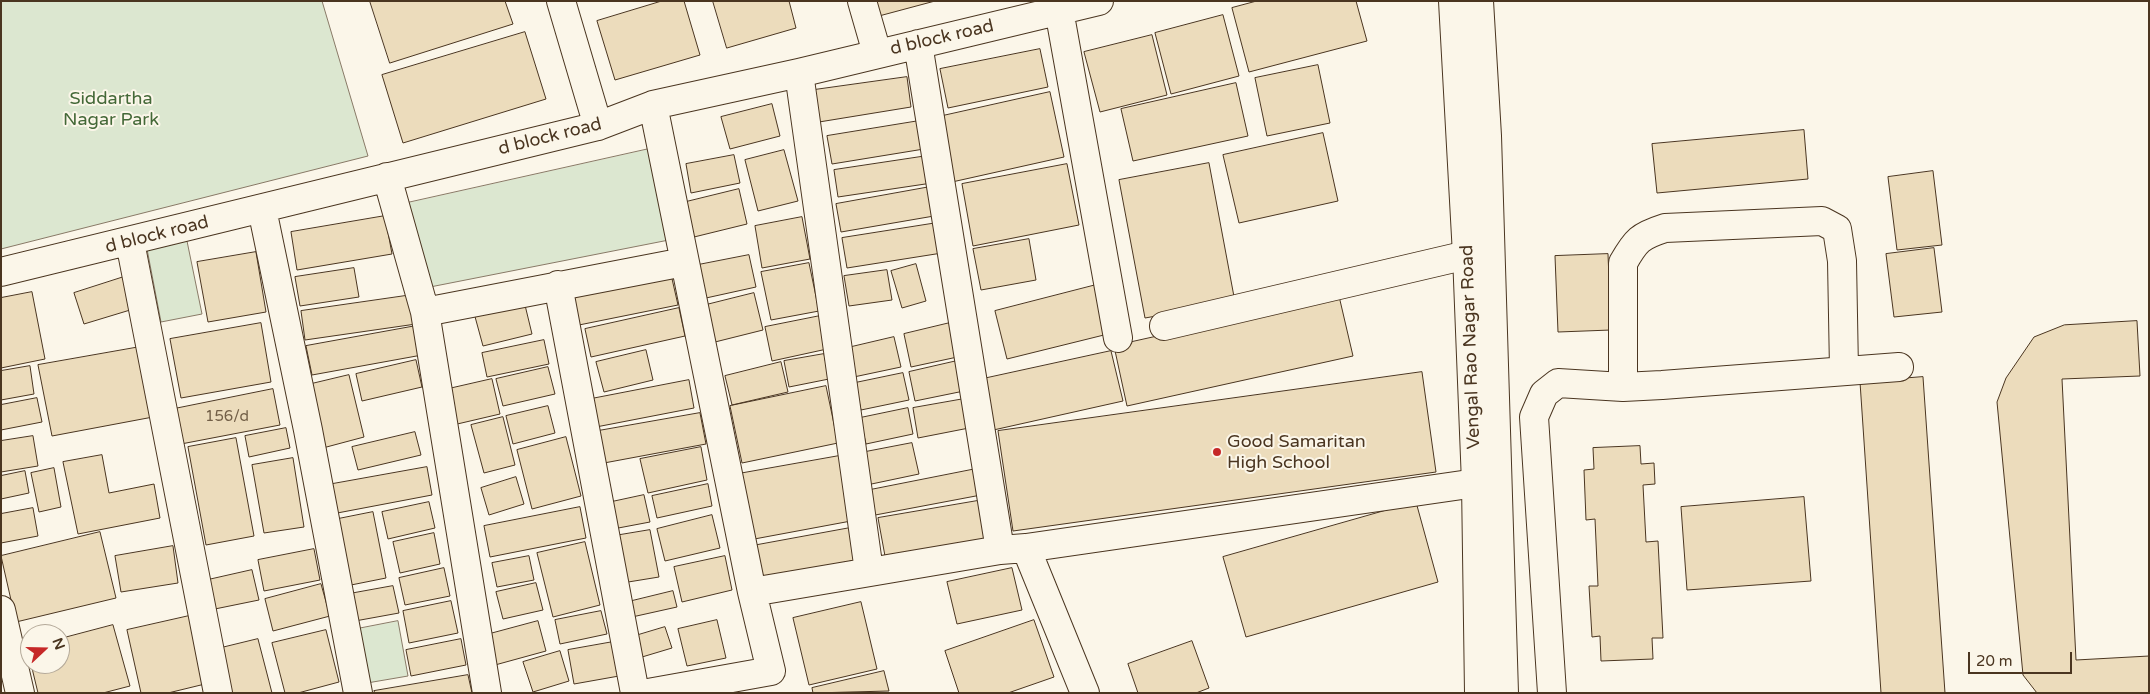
<!DOCTYPE html>
<style>
body{margin:0}
#map{position:relative;width:2150px;height:694px;overflow:hidden;background:#fbf6e9;font-family:"Varela Round",sans-serif}
canvas{display:block}
.frame{position:absolute;inset:0;border:2px solid #4a3520;pointer-events:none}
.north{position:absolute;left:20px;top:624px;width:50px;height:50px;box-sizing:border-box;background:#fbf6e9;border:1px solid #b4a999;border-radius:50%;rotate:69deg;font-size:14px;font-weight:700;line-height:20px;text-align:center;color:#4a3520}
.north::after{content:'';display:block;margin:auto;width:18px;height:22px;background:#c62828;clip-path:polygon(50% 0,100% 100%,50% 72%,0 100%)}
.scale{position:absolute;left:1968px;top:652px;width:104px;height:22px;box-sizing:border-box;border:2px solid #4a3520;border-top:0;padding-left:6px;font-size:15px;line-height:18px;white-space:nowrap;color:#4a3520;-webkit-text-stroke:4px #fbf6e9;paint-order:stroke}
</style>
<div id="map">
<canvas width="2150" height="694"></canvas>
<div class="frame"></div>
<div class="north">N</div>
<div class="scale">20 m</div>
</div>
<script>
const context = document.querySelector('canvas').getContext('2d');
context.lineJoin = 'round';
function fill(path, color) { context.fillStyle = color; context.fill(path, 'evenodd'); }
function strokePath(path, color, width, dash) { context.strokeStyle = color; context.lineWidth = width; context.lineCap = dash ? 'butt' : 'round'; context.setLineDash(dash || []); context.stroke(path); }
function label(font, color, halo, rows, align = 'center') {
  context.font = font + ' "Varela Round",sans-serif'; context.lineWidth = 4; context.setLineDash([]); context.textBaseline = 'middle'; context.strokeStyle = halo; context.fillStyle = color; for (const [text, x, y, turn = 0] of rows) {
    context.save(); context.translate(x, y); context.rotate((+turn || 0) * Math.PI / 180); context.textAlign = isNaN(turn) ? turn : align; if (halo) context.strokeText(text, 0, 0); context.fillText(text, 0, 0); context.restore();
  }
}
const green = new Path2D(`
 M1,1h321l46,155 -367,93z
 M649,149l25,90 -244,48 -32,-82z
 M187,241l15,73 -41,8 -14,-73z
 M398,621l10,55 -41,7 -10,-54z`);
const building = new Path2D(`
 M370,1h135l8,23 -123,39z
 M662,1h22l16,54 -85,25 -18,-59z
 M713,1h76l7,27 -69,20z
 M875,1h60l-56,15z
 M1257,1h99l11,40 -118,31 -17,-64z
 M1223,15l16,61 -68,18 -16,-61z
 M525,32l21,67 -143,44 -21,-68z
 M1152,35l15,60 -67,17 -16,-60z
 M1040,49l8,38 -100,21 -8,-39z
 M1318,65l12,58 -63,13 -12,-58z
 M907,77l4,30 -92,15 -5,-32z
 M1236,83l12,53 -115,25 -12,-52z
 M1050,92l14,65 -112,25 -14,-65z
 M772,104l8,32 -50,13 -9,-32z
 M919,121l5,28 -92,15 -5,-28z
 M1804,130l4,49 -151,14 -5,-49z
 M1323,133l15,68 -99,22 -16,-68z
 M784,150l14,51 -40,10 -13,-51z
 M734,155l6,28 -49,10 -5,-29z
 M927,156l5,27 -94,14 -4,-27z
 M1209,163l26,139 -90,16 -26,-138z
 M1067,164l12,61 -106,21 -11,-62z
 M1933,171l9,74 -45,5 -9,-73z
 M930,187l4,29 -93,16 -5,-28z
 M739,189l8,35 -53,13 -8,-35z
 M385,216l7,38 -95,16 -6,-38z
 M802,217l8,42 -48,9 -7,-42z
 M937,223l5,30 -95,15 -5,-30z
 M1029,239l7,41 -55,10 -8,-41z
 M1934,248l8,64 -48,5 -8,-63z
 M256,252l10,60 -58,10 -11,-60z
 M1608,254l3,76 -53,2 -3,-76z
 M749,255l7,32 -50,11 -8,-33z
 M809,263l10,48 -48,9 -10,-48z
 M916,264l10,37 -24,7 -11,-37z
 M354,268l5,29 -59,9 -5,-29z
 M670,270l8,35 -104,21 -7,-35z
 M887,270l5,30 -43,6 -5,-30z
 M130,275l10,32 -56,17 -10,-31z
 M1100,284l12,49 -105,26 -12,-48z
 M32,292l13,67 -44,9v-70z
 M754,293l9,37 -48,12 -9,-37z
 M412,295l4,29 -111,16 -4,-29z
 M1339,296l14,60 -226,50 -13,-60z
 M524,301l8,33 -49,12 -9,-33z
 M679,308l6,28 -94,21 -6,-28z
 M820,316l7,33 -55,12 -7,-34z
 M2137,321l3,55 -78,3 14,281 73,-4v37h-112l-14,-18 -26,-273 9,-24 28,-41 30,-12z
 M954,322l8,34 -51,11 -7,-33z
 M261,323l10,59 -90,16 -11,-59z
 M416,326l6,29 -110,20 -6,-29z
 M894,337l7,30 -52,11 -6,-29z
 M544,340l5,24 -62,13 -5,-24z
 M140,347l13,70 -101,19 -14,-71z
 M646,350l7,30 -49,12 -8,-30z
 M1111,351l12,50 -134,30 -11,-51z
 M824,354l5,25 -40,8 -5,-26z
 M416,360l6,27 -60,14 -6,-27z
 M957,361l7,30 -49,10 -6,-29z
 M781,362l7,30 -56,13 -7,-29z
 M30,366l4,28 -33,6v-29z
 M548,367l7,27 -52,12 -7,-27z
 M1422,372l14,100 -423,59 -15,-100z
 M903,373l6,27 -48,10 -6,-27z
 M349,375l15,62 -45,12 -16,-63z
 M1923,377l22,316h-64l-21,-311z
 M492,379l8,35 -47,11 -9,-35z
 M689,380l5,28 -98,19 -5,-28z
 M826,386l12,57 -96,20 -12,-57z
 M273,389l7,36 -99,19 -7,-35z
 M37,398l5,24 -41,8v-25z
 M964,399l5,29 -51,10 -5,-30z
 M548,406l7,27 -42,11 -7,-28z
 M908,408l5,26 -47,10 -6,-26z
 M700,413l6,31 -102,19 -6,-32z
 M503,417l12,48 -31,8 -13,-48z
 M286,428l4,20 -41,9 -4,-21z
 M415,432l6,23 -63,15 -6,-23z
 M33,436l5,30 -37,6v-31z
 M566,437l15,59 -49,13 -15,-59z
 M236,438l18,98 -48,9 -18,-98z
 M912,443l7,31 -57,12 -7,-32z
 M1640,446l1,18 13,-1 1,21 -12,1 3,57 12,-1 5,97h-11l1,21 -52,2 -1,-25 -8,1 -3,-51h9l-3,-67 -9,1 -2,-50 10,-1 -1,-21z
 M701,447l6,33 -59,13 -8,-34z
 M102,455l7,38 45,-9 6,34 -82,16 -15,-72z
 M839,456l12,65 -102,19 -11,-66z
 M293,458l11,69 -40,6 -12,-68z
 M427,467l5,28 -100,19 -5,-29z
 M54,468l7,39 -22,5 -8,-39z
 M976,469l5,26 -111,21 -5,-25z
 M25,471l4,22 -28,6v-23z
 M516,477l8,27 -35,11 -8,-27z
 M708,484l4,22 -55,12 -5,-22z
 M644,495l6,27 -37,7 -6,-26z
 M1804,497l7,84 -124,9 -6,-83z
 M983,500l7,39 -105,17 -7,-38z
 M429,502l6,26 -47,11 -6,-27z
 M1416,502l22,80 -192,55 -23,-80z
 M580,507l6,31 -96,19 -6,-31z
 M33,508l5,28 -37,7v-29z
 M373,512l13,66 -40,8 -13,-66z
 M712,515l8,33 -55,13 -8,-32z
 M850,528l7,32 -99,18 -6,-32z
 M650,530l9,47 -37,6 -8,-47z
 M100,532l16,66 -100,24 -15,-66z
 M434,533l6,31 -40,9 -7,-31z
 M585,542l15,63 -47,12 -16,-64z
 M173,546l5,37 -57,9 -6,-36z
 M314,549l6,31 -56,11 -6,-31z
 M529,556l5,24 -37,7 -5,-24z
 M725,556l7,34 -50,12 -8,-35z
 M444,568l6,28 -45,9 -6,-27z
 M1012,568l10,42 -65,14 -10,-42z
 M252,570l7,30 -54,11 -6,-29z
 M536,583l7,27 -40,9 -7,-27z
 M321,584l9,32 -57,15 -8,-32z
 M393,586l6,27 -44,8 -6,-27z
 M673,591l4,16 -45,10 -4,-15z
 M451,601l7,32 -49,10 -6,-32z
 M861,602l16,67 -68,16 -16,-67z
 M601,611l6,23 -47,10 -5,-24z
 M189,616l16,68 -37,9h-27l-14,-63z
 M717,620l9,38 -39,8 -9,-37z
 M1034,620l20,57 -46,16h-49l-14,-42z
 M538,621l8,30 -51,14 -9,-30z
 M113,625l17,61 -27,7h-65l-7,-29h29v-25z
 M665,627l7,21 -30,9 -7,-21z
 M326,630l13,52 -41,11h-13l-13,-50z
 M258,639l14,54h-44l-11,-44z
 M461,639l5,26 -55,11 -5,-26z
 M1192,641l17,47 -13,5h-58l-10,-29z
 M613,642l6,34 -45,8 -6,-34z
 M560,651l9,30 -36,11 -10,-30z
 M884,671l5,20 -76,2 -1,-5z
 M468,675l4,18h-97l-1,-2z`);
const minor = new Path2D(`
 M561,1l37,125
 M862,1l15,52
 M1059,10l59,328
 M918,44l82,506
 M799,73l70,498
 M387,177l38,135 62,381
 M262,209l46,221 50,263
 M130,242l88,451
 M1,272l597,-146 55,-21 146,-32 300,-72
 M558,285l77,408
 M425,312l259,-50
 M1164,326l303,-71
 M1623,387v-124c13,-23 17,-27 42,-35l157,-7 15,8 5,32 2,109
 M1026,548l59,145
 M752,592l248,-42 26,-2 450,-65
 M1,610l19,83
 M648,693l123,-22 -19,-79 -99,-487
 M1552,693l-18,-276 10,-23 14,-11 65,4 39,-2 237,-18`);
const major = new Path2D(`
 M1453,1l14,254 9,228 3,210
 M1479,1l8,135 17,557`);
const markers = [
 [1217,452,5,"#c62828"]
];
const numberNames = [
 ["156/d",227,417]
];
const streetNames = [
 ["d block road",942,38,-13],
 ["d block road",550,137,-14],
 ["d block road",157,235,-14],
 ["Vengal Rao Nagar Road",1471,347,-92]
];
const parkNames = [
 ["Siddartha",111,99],
 ["Nagar Park",111,120]
];
const poiNames = [
 ["Good Samaritan",1227,442],
 ["High School",1227,463]
];
fill(green, '#dce7d0');
strokePath(green, '#887966', 1);
fill(building, '#ecdcbc');
strokePath(building, '#4a3520', 1);
strokePath(minor, '#4a3520', 30);
strokePath(major, '#4a3520', 30);
strokePath(minor, '#fbf6e9', 28);
strokePath(major, '#fbf6e9', 28);
for (const [x, y, r, color] of markers) { const dot = new Path2D(); dot.arc(x, y, r, 0, 2 * Math.PI); context.fillStyle = color; context.fill(dot); strokePath(dot, '#fbf6e9', 2); }
label('15px', '#725f47', null, numberNames);
label('18px', '#4a3520', '#fbf6e9', streetNames);
label('18px', '#436837', '#fbf6e9', parkNames);
label('18px', '#4a3520', '#fbf6e9', poiNames, 'left');
</script>
